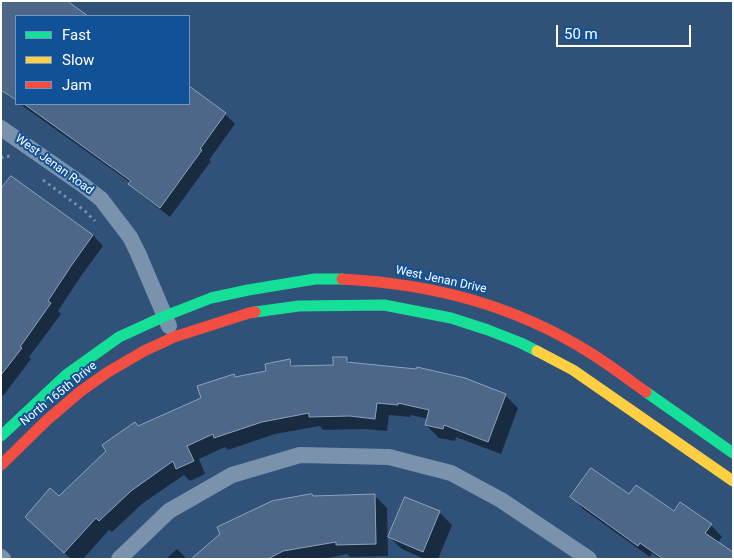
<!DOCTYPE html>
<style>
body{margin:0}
#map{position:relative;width:734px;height:560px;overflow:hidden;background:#305279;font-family:Roboto,sans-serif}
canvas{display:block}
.frame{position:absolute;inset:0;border:2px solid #fff;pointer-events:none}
.legend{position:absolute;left:15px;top:15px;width:175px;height:90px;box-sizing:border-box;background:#115198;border:1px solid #7097c1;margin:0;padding:6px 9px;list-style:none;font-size:15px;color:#fff}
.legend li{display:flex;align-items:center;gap:10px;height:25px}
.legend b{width:25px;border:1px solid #7097c1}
.scale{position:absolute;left:556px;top:25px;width:135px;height:22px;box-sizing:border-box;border:2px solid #fff;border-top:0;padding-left:6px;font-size:15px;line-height:18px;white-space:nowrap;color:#fff;-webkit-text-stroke:4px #115198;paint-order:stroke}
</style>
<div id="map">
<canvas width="734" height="560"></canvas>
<div class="frame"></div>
<ul class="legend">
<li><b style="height:6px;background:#16e098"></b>Fast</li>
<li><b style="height:6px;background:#ffcf43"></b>Slow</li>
<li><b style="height:6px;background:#f24e42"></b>Jam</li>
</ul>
<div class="scale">50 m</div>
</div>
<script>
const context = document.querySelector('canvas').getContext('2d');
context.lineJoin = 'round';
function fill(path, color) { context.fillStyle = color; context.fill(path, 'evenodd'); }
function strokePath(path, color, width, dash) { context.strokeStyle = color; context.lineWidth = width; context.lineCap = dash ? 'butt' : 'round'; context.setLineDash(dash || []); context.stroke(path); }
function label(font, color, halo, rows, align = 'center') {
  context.font = font + ' Roboto,sans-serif'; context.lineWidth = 4; context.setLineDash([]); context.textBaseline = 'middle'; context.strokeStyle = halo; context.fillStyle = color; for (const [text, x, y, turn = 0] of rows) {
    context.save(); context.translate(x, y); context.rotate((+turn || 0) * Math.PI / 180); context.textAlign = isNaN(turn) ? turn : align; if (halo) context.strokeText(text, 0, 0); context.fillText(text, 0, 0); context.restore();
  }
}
const shadow = new Path2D(`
 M1,1h64l21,15h-70v85l-15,-11z
 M189,88l36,26 10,10 -26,36 2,1 -41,56 -30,-23 -10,-10 1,-1 -111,-79h169z
 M1,192l92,43 10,11 -22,30 -23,35 3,3 -32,43 2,2 -28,37 -2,-1z
 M346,358l5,5 154,32 13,13 -17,46 -45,-17 -1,4 -16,-3 -13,-13 2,-6 -17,-4 -1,2 -21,-2 -2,16 -23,-2 -41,1 -3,-4 -45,8 -47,16 -3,-3 -26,12 6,15 -15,7 -6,-6 -41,28 -31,29 -3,-2 -26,29h-12l-32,-29 20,-32 79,-71 64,-28 32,-24 2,3 32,-6 21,-11 6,6 39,-1z
 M374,495l13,13 1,48 -38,1 -3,-3 -24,5h-130l121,-62z
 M629,496l82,29 11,12 -5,6 16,16h-73l-8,-6 -2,4 -67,-48 -11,-12z
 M405,498l34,14 13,13 -14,34h-14l-22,-10 -13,-12z
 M177,549l10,10h-21z`);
const building = new Path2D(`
 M1,1h66l21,15h-72v84l-15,-10z
 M189,86l37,27 -26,36 2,1 -42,58 -32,-24 3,-3 -107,-77h165z
 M11,176l82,59 -22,31 -23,35 3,2 -31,44 2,1 -21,27v-186z
 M333,357h14v5l69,7 1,-2 48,11 41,16 -18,48 -44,-17 -1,4 -18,-4 4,-15 -31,-7v2l-21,-2 -2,16 -25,-3 -41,1v-4l-47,9 -48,16 -1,-4 -26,12 7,15 -18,8 -3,-8 -42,30 -32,30 -3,-3 -32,35 -39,-36 25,-29 9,8 47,-45 -4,-6 33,-23 3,4 63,-28 -4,-12 37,-12 1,3 31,-6 -1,-7 25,-5 1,7 42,-1z
 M591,468l38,26 7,-9 38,26 6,-9 32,22 -7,9 28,19v7h-70l-23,-16 -2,3 -68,-49z
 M312,494l1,2 62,-2 1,50 -40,1v-3l-53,9 -15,8h-77l29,-25 -3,-7 55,-26z
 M405,497l35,14 -17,41 -35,-15z`);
const path = new Path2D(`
 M1,158l5,-2 6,1
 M43,180l42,31 10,10`);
const street = new Path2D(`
 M1,128l82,57 18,14 29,38 8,16 31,73
 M1,557l2,2
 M119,559l50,-48 63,-36 68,-20 89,2 62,16 50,27 88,59`);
const fast = new Path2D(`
 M255,312l44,-6 85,-1 67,13 37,12 33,13 16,8
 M646,392l87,61
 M1,436l65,-61 53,-38 46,-21 46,-18 37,-8 67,-11h27`);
const slow = new Path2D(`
 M537,351l36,19 160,111`);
const jam = new Path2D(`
 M342,279c91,5 173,26 250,75 19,12 36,25 54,38
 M1,465l46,-45 34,-29 27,-19 36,-21 30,-14 75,-24 6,-1`);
const streetNames = [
 ["West Jenan Road",54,165,36],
 ["West Jenan Drive",441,280,12],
 ["North 165th Drive",59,394,-39]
];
fill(shadow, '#0007');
fill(building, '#4c6787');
strokePath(building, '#8fa2b9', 1);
strokePath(path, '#7a92ab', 3, [2.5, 4]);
strokePath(street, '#7a92ab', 16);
strokePath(fast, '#16e098', 11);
strokePath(slow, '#ffcf43', 11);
strokePath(jam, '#f24e42', 11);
label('12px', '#fff', '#115198', streetNames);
</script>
